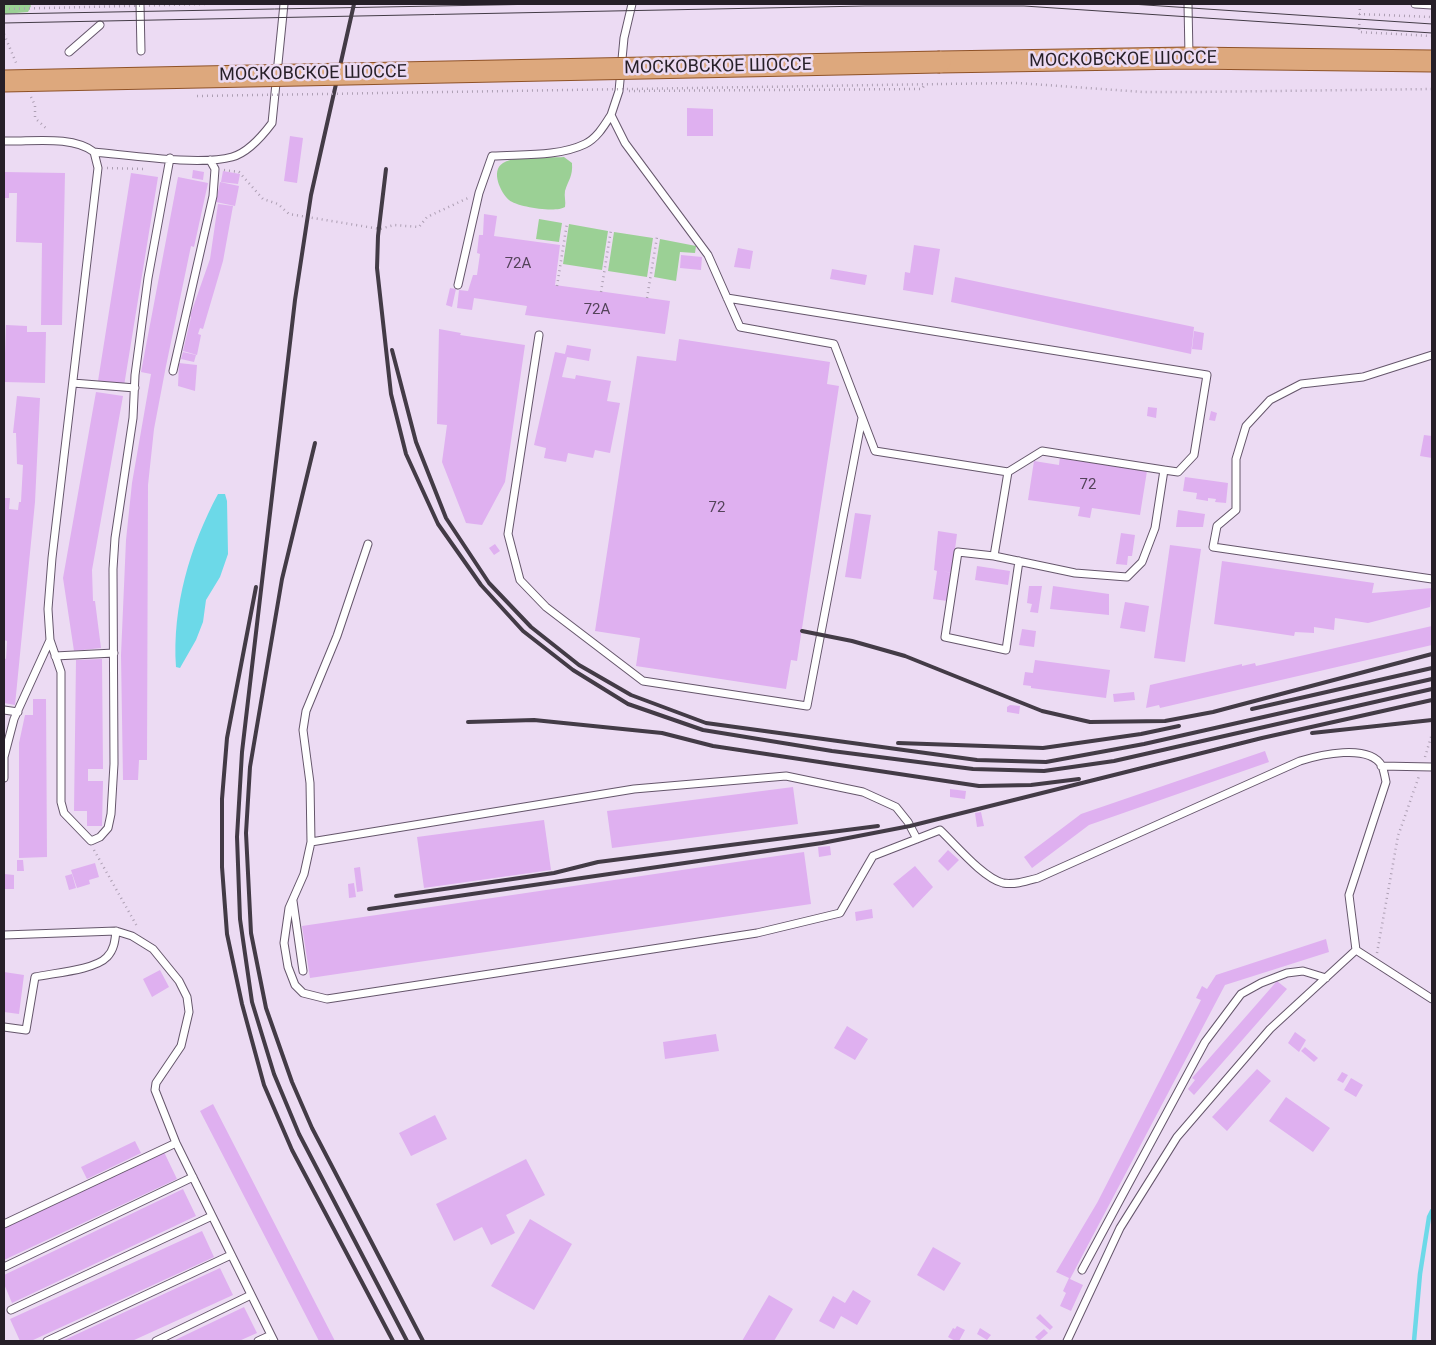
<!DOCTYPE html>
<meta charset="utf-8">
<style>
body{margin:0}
#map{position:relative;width:1436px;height:1345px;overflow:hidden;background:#ecdbf3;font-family:Roboto,sans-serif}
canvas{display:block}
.frame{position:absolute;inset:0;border:5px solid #261f28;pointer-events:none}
</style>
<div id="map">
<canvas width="1436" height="1345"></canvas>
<div class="frame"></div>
</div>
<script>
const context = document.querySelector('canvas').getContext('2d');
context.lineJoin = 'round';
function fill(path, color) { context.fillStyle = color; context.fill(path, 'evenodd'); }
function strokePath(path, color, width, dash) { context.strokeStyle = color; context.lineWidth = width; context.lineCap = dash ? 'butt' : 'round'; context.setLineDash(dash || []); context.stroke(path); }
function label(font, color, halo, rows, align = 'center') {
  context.font = font + ' Roboto,sans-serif'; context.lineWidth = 5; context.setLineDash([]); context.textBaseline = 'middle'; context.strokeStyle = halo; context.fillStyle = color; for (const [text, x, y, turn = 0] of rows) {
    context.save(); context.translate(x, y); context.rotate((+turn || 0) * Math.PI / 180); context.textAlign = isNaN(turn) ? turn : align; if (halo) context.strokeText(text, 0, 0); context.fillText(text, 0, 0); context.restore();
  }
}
const green = new Path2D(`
 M4,4h26l1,2 -3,6 -24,2z
 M564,157l8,6c1,14 -4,17 -7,28 -1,5 1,11 0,16 -9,6 -48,0 -56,-7 -8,-7 -19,-29 -6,-37 15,-9 43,-5 61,-6z
 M539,219l23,4 -3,19 -23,-3z
 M569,224l39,7 -6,39 -39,-6z
 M614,232l39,6 -6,39 -39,-6z
 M660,239l36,7 -1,7 -15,-1 -4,29 -22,-4z`);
const water = new Path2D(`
 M218,494h7l2,7 1,53 -8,23 -14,23 -3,22 -7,18 -16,28 -4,-1c-4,-60 14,-121 42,-173z`);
const stream = new Path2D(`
 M1414,1341l6,-67 9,-57 3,-6`);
const building = new Path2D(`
 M687,108l26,1v27h-26z
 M290,136l13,2 -6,45 -13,-2z
 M193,170l11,2 -1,8 -11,-2z
 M223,171l17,3 -2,10 -17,-2z
 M4,172l61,1 -3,152h-21l1,-82 -26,-1 1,-49h-8v5h-5z
 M131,173l27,4 -34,209 -26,-5z
 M178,177l30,6 -14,64 -3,-1 -25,120 -12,63 -6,56 -1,275h-8l-1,20h-15l-2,-125 5,-115 6,-57 19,-109 -10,-2z
 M220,182l19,4 -4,20 -19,-4z
 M218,204l15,2 -10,55 -20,68 -3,-1 -2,6 3,1 -4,20 -14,-4 8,-34 -1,-1 20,-57z
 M484,214l13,2 -3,20 66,9 -5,40 115,16 -5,33 -140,-19 2,-9 -53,-8 -2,12 -15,-2 2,-18 9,1 5,-16h4l3,-21 -3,-1 2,-18h4z
 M914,245l26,4 -7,46 -30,-5 2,-18 5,1z
 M738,248l15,3 -3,18 -16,-2z
 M681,255l21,2 -1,13 -21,-2z
 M832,269l35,6 -2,10 -35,-6z
 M955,277l239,50 -3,27 -240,-52z
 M450,288l6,1 -4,18 -6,-2z
 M6,325l21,1v6h19l-1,51 -41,-1z
 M439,329l22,4 -1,2 65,10 -20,137 -23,43 -16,-2 -24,-61 5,-37 -10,-1z
 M1194,331l10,2 -2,17 -10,-1z
 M679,339l151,23 -3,22 12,2 -42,275 -6,-1 -5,29 -150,-23 4,-28 -45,-7 42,-275 39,5z
 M567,345l24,4 -2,12 -22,-4 -5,20 13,2 1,-4 35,6 -4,20 13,2 -10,50 -15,-3 -2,8 -25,-5 -2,9 -22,-4 2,-10 -12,-3 21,-93 10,2z
 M183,352l13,3 -2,7 -13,-3z
 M179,363l18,2 -2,26 -17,-5z
 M96,392l27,4 -31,174 1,31h2l6,47 -27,3 -11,-73z
 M17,396l23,2 -5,104 -20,203 -11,-2v-45l2,1 1,-18 -3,-1v-142h6l-1,11 9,1 1,-8h2l2,-37 -6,-1 -1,-31h-3z
 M1148,407l9,1 -1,10 -9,-2z
 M1211,411l6,2 -2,8 -6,-1z
 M1424,435l8,1v22l-12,-2z
 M1060,456l12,2v2l75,11 -7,44 -48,-7 -2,10 -12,-2 2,-9 -52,-7 6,-39 25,4z
 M1185,477l43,6 -2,20 -11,-1 1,-3 -8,-1v3l-12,-2 1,-6 -14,-2z
 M1178,510l27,4 -2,13h-27z
 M855,513l16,2 -10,64 -16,-2z
 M938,531l19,3 -5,39 -9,-2 8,2 -4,28 -14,-2 4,-28 -3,-1z
 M1121,533l14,2 -3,21h-4l-1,9 -11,-1z
 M495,544l5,7 -6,4 -5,-7z
 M1170,545l31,4 -16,113 -31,-4z
 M1222,561l152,22 -2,10 60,-5 -2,19 -62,16 -33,-5 -1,12 -20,-3v6l-19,-1 -1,4 -80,-12z
 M977,566l33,5 -2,14 -33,-5z
 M1029,586h13l-4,27 -8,-1 2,-8 -5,-1z
 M1053,586l56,8v21l-59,-6z
 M1125,602l24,4 -4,26 -25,-4z
 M1432,626v19l-272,63 -1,-3 -13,3 4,-23 92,-21v2l13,-3 1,3z
 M1022,629l14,2 -2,16 -15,-2z
 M102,659l1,110h-15v12h15l-1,45h-15v-15h-13l2,-151z
 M1035,660l75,10 -4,28 -75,-10v-2l-8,-1 2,-13 8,1z
 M1134,692l1,8 -21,2 -1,-8z
 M33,699h13l1,158 -28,1v-115l6,-28h8z
 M1010,705l10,1 -1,8 -12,-2v-5z
 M1265,751l4,11 -180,63 -57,43 -8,-11 57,-43z
 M793,787l5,37 -186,24 -5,-37z
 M950,789l16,2 -1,8 -15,-2z
 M981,812l3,14 -7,1 -2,-14z
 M544,820l7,50 -127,18 -7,-51z
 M830,846l1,9 -12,2 -1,-10z
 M948,850l11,10 -11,11 -10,-10z
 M804,852l7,52 -501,74 -8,-52z
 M17,860h6l1,11h-7z
 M95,863l4,14 -10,3 1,4 -13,4 -6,-18z
 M915,866l18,21 -20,21 -20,-24z
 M360,867l3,24 -6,1 -3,-24z
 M4,874l10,1v14h-10z
 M72,874l4,14 -7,2 -4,-14z
 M354,883l2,14 -7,1 -1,-14z
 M872,909l1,9 -17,3 -1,-9z
 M1326,939l3,13 -104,33 -155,294 13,6 -12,26 -11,-5 6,-13 -3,-2 6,-13 -13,-6 41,-69 104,-203 -5,-2 6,-12 5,3 9,-14z
 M160,970l9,17 -17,10 -9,-18z
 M4,972l20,3 -5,39 -15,-2z
 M1277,981l10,8 -93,106 -6,-6 7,-9 -3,-2z
 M847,1026l21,13 -13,21 -21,-12z
 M1295,1032l11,8 -7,12 -11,-9z
 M716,1034l3,17 -54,8 -2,-17z
 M1305,1047l13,11 -4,4 -13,-11z
 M1257,1069l14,12 -44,50 -15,-14z
 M1342,1072l6,3 -5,8 -6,-3z
 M1351,1078l12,7 -7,12 -12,-7z
 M1286,1097l44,31 -17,24 -44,-31z
 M213,1104l122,237h-16l-119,-230z
 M435,1115l12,24 -36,17 -12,-23z
 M135,1141l6,12 -54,26 -6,-12z
 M164,1152l13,27 -173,81v-33z
 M526,1159l19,36 -39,20 9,18 -24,12 -9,-18 -28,14 -18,-37z
 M183,1189l13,27 -184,87 -8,-19v-9z
 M530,1219l42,25 -38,66 -43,-24z
 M202,1231l12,26 -183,84h-11l-10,-22z
 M933,1247l28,16 -17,28 -27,-16z
 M220,1268l13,27 -101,46h-70z
 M853,1290l18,11 -14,24 -16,-9 -7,13 -15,-8 14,-25 12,7z
 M769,1295l24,14 -19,32h-32z
 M244,1307l13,26 -18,8h-66z
 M1040,1314l13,13 -3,3 -14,-12z
 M957,1326l8,4 -6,11h-4l-7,-4 5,-9 2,1z
 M980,1328l11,7 -4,5 -10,-6z
 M1044,1329l4,4 -9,8 -4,-4z`);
const path = new Path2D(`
 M1360,4l-1,28 73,4
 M1359,14l73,3
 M4,34l13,31
 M941,84l77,-1 125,9h53l236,-3
 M629,91l293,-2 3,-5
 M31,97l4,8v13l13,12
 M107,168l37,1
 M224,170l15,2 24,27 15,5 11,10 91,15 14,-4 25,2 8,-10 41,-19
 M557,286l10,-63
 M601,292l10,-62
 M647,298l10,-61
 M1425,757l7,-23
 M94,850l44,78
 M1377,953l21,-117 21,-60`);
const service = new Path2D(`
 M140,4l1,47
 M632,4l-8,34 -5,53 -8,24 14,28 83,112 32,72 94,17 41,107 133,21 34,-21 122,19 -9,58 -13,34 -15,15 -52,-4 -81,-17 14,-84
 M1188,4l1,52
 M1415,4l17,1
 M69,52l31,-27
 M4,141c27,1 68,-6 90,11l4,16 -46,390 -4,51 2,31 -36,79 -10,38v21
 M94,152c35,3 106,14 138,5 15,-4 31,-22 40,-34l12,-119
 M458,285l21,-92 13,-37c29,-2 66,1 93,-12 12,-6 19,-18 26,-29
 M727,298l480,77 -13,80 -16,17 -14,-2
 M539,335l-31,199 12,46 26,27 97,74 164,25 55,-288
 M1432,355l-69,22 -62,7 -31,16 -24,26 -10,33v51l-19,16 -4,21 219,32
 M173,371l40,-175 2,-27 -5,-9
 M73,383l62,5
 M368,544l-31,92 -31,75 -3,19 7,53 1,59 -7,32 -15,34 -5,35 4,24 7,18 8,8 24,6 430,-66 83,-20 33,-57 67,-26c16,15 43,48 63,53 12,2 24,-2 35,-5l262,-117c19,-6 69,-18 82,5 2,5 3,11 4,16l-37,113 7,55
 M994,556l-36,-4 -13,85 61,13 13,-89
 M50,640l11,32v130l3,11 27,28 9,-4 8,-9 3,-14 3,-50 -1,-195 2,-31 18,-120 2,-43 13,-97 22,-120
 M55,656l59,-3
 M4,710l14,2
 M1381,766l51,1
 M311,842l323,-53 152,-13 77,16 33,15 12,15 9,17
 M293,901l10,70
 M4,935l112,-4 16,5 21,13 26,32 8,16 2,15 -8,34 -25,37 -1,7 21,53 98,198
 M4,1027l22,3 9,-53c18,-4 60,-7 72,-20 7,-7 8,-16 9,-26
 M4,1224l172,-81
 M4,1267l189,-90
 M1082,1270l123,-228 36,-48 20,-11 26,-10 16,-2 23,7
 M11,1310l201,-94
 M47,1341l184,-86
 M156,1341l95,-46
 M258,1341l13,-6
 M1067,1341l53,-113 57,-91 93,-108 86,-79 76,49`);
const primary = new Path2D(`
 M940,62l249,-4 243,3`);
const tram = new Path2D(`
 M1131,4l301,20
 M4,14l541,-10
 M4,23l861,-17h159l408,27`);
const rail = new Path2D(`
 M354,4l-43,191 -16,105 -53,452 -5,85 3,82 12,83 22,72 25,60 108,207
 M386,169l-8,67 -1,32 14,126 15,60 32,70 43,61 42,46 50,39 55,34 75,26 129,21 141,18 71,2 70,-10 318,-72
 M392,350l24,92 30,76 43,65 42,44 48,38 52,30 75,28 271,37 69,2 98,-18 288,-65
 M315,443l-33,136 -32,188 -4,66 5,100 15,75 26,74 20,46 111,213
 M256,587l-29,151 -5,61v68l5,67 15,70 22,81 28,65 101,191
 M802,631l50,10 53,15 137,55 48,11 75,-1 48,-9 219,-58
 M1252,709l180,-41
 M468,722l66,-2 128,13 51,13 266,40 52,-1 48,-6
 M1312,733l120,-13
 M898,743l145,5 98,-14 38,-8
 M396,896l158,-23 44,-11 280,-36
 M369,909l453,-66 88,-17 352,-88 170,-38`);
const pathBridge = new Path2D(`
 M4,9l204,-5
 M197,96l744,-12`);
const primaryBridge = new Path2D(`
 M4,81l936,-19`);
const numberNames = [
 ["72А",518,264],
 ["72А",597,310],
 ["72",1088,485],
 ["72",717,508]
];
const streetNames = [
 ["МОСКОВСКОЕ ШОССЕ",1123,60,-1],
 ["МОСКОВСКОЕ ШОССЕ",718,67,-1],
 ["МОСКОВСКОЕ ШОССЕ",313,74,-1]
];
fill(green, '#9bd095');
fill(water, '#6cd9e8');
strokePath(stream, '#6cd9e8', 4.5);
fill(building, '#dfb0f0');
strokePath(service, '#65566b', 9);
strokePath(primary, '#8f5227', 23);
strokePath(path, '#ad9fb3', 2.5, [1, 4]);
strokePath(service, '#fff', 7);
strokePath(primary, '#dda87d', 21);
strokePath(tram, '#433b46', 1);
strokePath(rail, '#433b46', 4);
strokePath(primaryBridge, '#8f5227', 23, []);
strokePath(pathBridge, '#ad9fb3', 2.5, [1, 4]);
strokePath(primaryBridge, '#dda87d', 21);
label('15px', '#54435a', null, numberNames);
label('18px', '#261f28', '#ecdbf3', streetNames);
</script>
